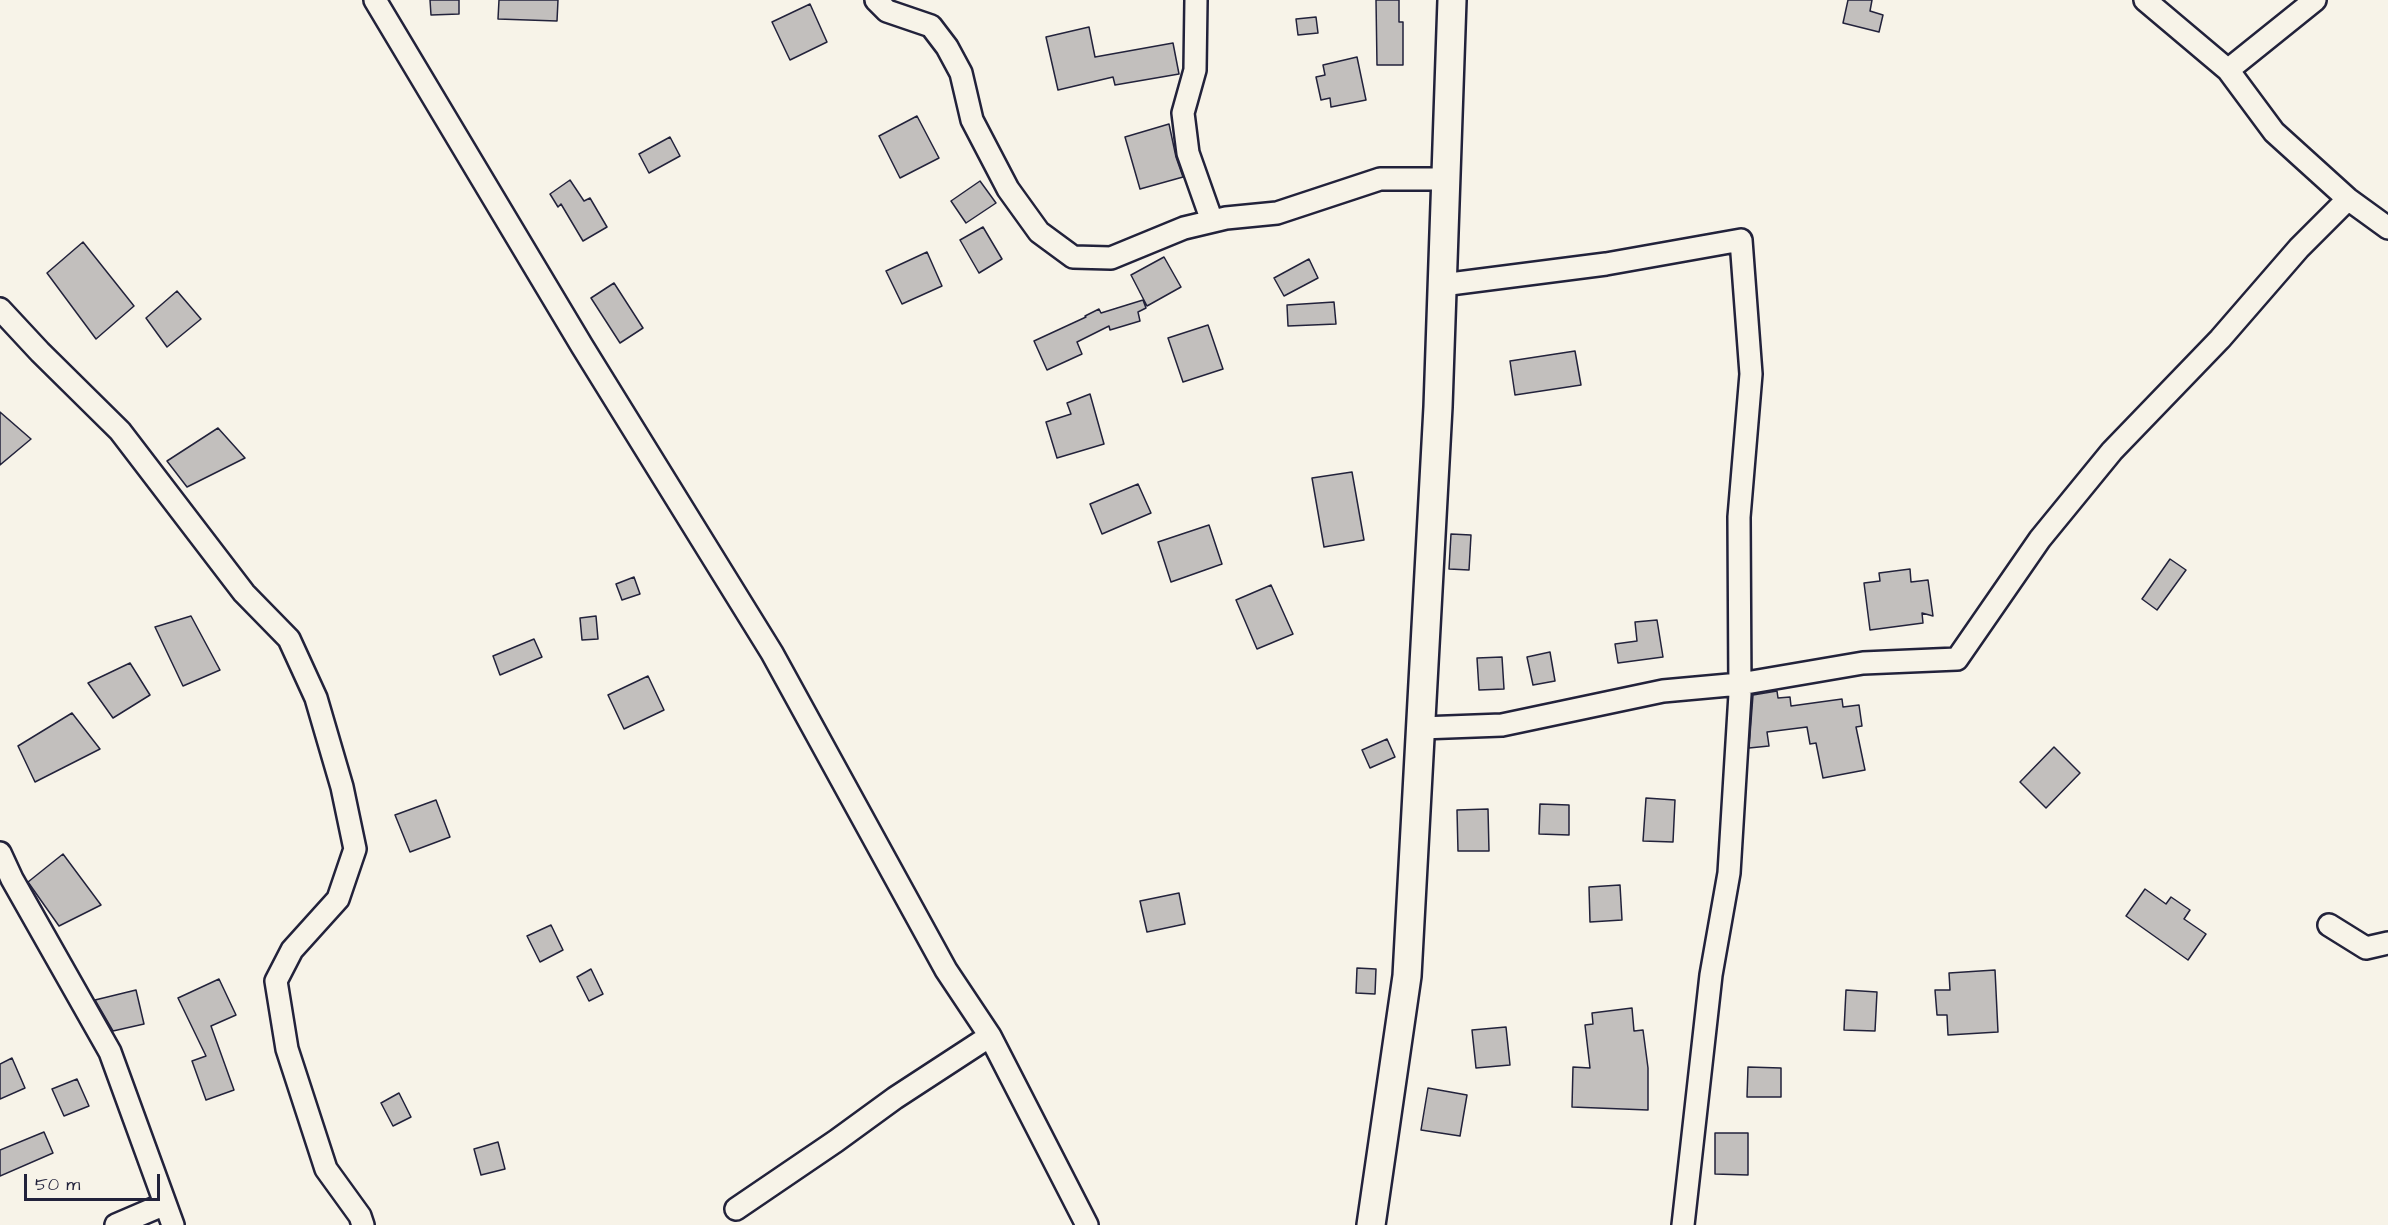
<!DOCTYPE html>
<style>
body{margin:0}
#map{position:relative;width:2388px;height:1225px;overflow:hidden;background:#f7f3e8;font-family:"Architects Daughter",sans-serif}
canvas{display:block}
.scale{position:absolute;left:24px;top:1174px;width:136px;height:27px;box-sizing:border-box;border:3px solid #22223b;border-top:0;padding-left:8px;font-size:18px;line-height:21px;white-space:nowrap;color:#22223b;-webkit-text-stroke:4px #f7f3e8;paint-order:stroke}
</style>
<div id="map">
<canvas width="2388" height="1225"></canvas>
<div class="scale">50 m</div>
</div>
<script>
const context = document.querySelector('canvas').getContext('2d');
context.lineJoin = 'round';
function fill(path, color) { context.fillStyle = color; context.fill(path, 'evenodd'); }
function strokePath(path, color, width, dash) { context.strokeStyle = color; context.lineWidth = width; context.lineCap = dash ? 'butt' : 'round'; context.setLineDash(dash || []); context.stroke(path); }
const building = new Path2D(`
 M430,0h29v14l-28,1z
 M499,0h59l-1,21 -59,-2z
 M1376,0h23v22h4v43h-26z
 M1848,0h24l-2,11 13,4 -4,17 -36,-9z
 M810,4l17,38 -37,18 -18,-38z
 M1316,17l2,16 -20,2 -2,-16z
 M1089,27l6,30 78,-14 6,31 -64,11 -2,-8 -55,13 -12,-53z
 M1357,57l9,43 -35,7 -1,-9 -9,2 -5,-23 9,-2 -2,-10z
 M917,116l22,42 -39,20 -21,-42z
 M1169,124l7,33 7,20 -43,12 -15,-52z
 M670,137l10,19 -31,17 -10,-19z
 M570,180l14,21 6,-3 17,29 -24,14 -22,-37 -3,3 -8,-13z
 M980,181l16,22 -30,20 -15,-22z
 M983,227l19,32 -23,14 -19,-33z
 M83,242l51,64 -38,33 -49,-66z
 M927,252l15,34 -40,18 -16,-33z
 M1164,257l17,30 -34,19 -16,-31z
 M1309,259l9,19 -34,18 -10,-18z
 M614,283l29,45 -23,15 -29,-45z
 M177,291l24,28 -34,28 -21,-29z
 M1143,300l3,8 -8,4 2,9 -30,9 -1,-4 -32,16 5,12 -35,16 -13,-29 52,-24 -1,-1 14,-7 2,4z
 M1334,302l2,22 -48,2 -1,-21z
 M1208,325l15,44 -40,13 -15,-44z
 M1575,351l6,34 -66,10 -5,-34z
 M1090,394l14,50 -47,14 -11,-36 25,-8 -4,-11z
 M0,412l31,27 -31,26z
 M218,428l27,30 -58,29 -20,-26z
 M1352,472l12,68 -40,7 -12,-69z
 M1138,484l13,29 -49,21 -12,-30z
 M1209,525l13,39 -51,18 -13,-40z
 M1451,534l20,1 -2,35 -20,-1z
 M2170,559l16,11 -29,40 -15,-11z
 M1910,569l1,13 17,-2 5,36 -11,-3 1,10 -53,7 -6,-47 16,-2 -1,-8z
 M634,577l6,17 -18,6 -6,-16z
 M1271,585l22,49 -36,15 -21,-49z
 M191,616l29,54 -37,16 -28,-59z
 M596,616l2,23 -16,1 -2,-22z
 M1657,620l6,37 -45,6 -3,-19 22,-3 -2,-19z
 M534,639l8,18 -42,18 -7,-19z
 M1550,652l5,29 -22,4 -6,-28z
 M1502,657l2,32 -25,1 -2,-32z
 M130,663l20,32 -37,23 -25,-35z
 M648,676l16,34 -40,19 -16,-34z
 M1777,691l1,7 12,-1 1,9 51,-7 1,8 16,-2 3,21 -6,1 9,43 -42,8 -7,-35 -6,1 -3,-17 -40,5 2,14 -20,2 4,-53z
 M72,713l28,36 -65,33 -17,-36z
 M1387,739l8,18 -25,11 -8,-18z
 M2054,747l26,26 -34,35 -26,-26z
 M1646,798l29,2 -2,42 -30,-1z
 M436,800l14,37 -40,15 -15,-37z
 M1540,804l29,1v30l-30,-1z
 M1488,809l1,42h-31l-1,-41z
 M63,854l38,51 -42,21 -31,-44z
 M1620,885l2,35 -32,2 -1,-35z
 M2145,889l21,15 5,-7 19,13 -6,9 22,15 -18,26 -62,-44z
 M1179,893l6,31 -38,8 -7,-31z
 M551,925l12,25 -23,12 -13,-26z
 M1357,968l19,1 -1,25 -19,-1z
 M591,969l12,25 -14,7 -12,-24z
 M1995,970l3,62 -50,3 -1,-20h-10l-2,-25h15l-1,-17z
 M219,979l17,36 -25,11 23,64 -28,10 -14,-39 14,-5 -28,-58z
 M136,990l8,34 -31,7 -18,-31z
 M1846,990l31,2 -2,39 -31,-1z
 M1632,1008l2,23 9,-1 5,38v42l-76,-3 1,-40 17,1 -5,-43 8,-1 -1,-11z
 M1506,1027l4,38 -34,3 -4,-38z
 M12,1058l13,30 -25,11v-35z
 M1748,1067l33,1v29h-34z
 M77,1079l12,27 -25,10 -12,-27z
 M1428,1088l39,7 -7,41 -39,-6z
 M399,1093l12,24 -18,9 -12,-23z
 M44,1132l9,21 -53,23v-26z
 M1715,1133h33v42l-33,-1z
 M498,1142l7,27 -24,6 -7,-26z`);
const minor = new Path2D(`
 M375,0l207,346 190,307 174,317 44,66 97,189
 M876,0l11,11 44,15 16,21 14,26 11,47 36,69 31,43 34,25 38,1 73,-30 42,-10 51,-5 103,-34h66
 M1196,0l-1,70 -12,43 5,40 24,68
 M2145,0l83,70 46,62 74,67 40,29
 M2228,70l87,-70
 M1442,285l164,-21 135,-24 10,134 -12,143 1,177 -11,179 -18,102 -28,250
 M0,309l40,43 80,79 124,162 45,46 27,59 26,89 13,62 -17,50 -46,51 -16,31 11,68 39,120 34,47 3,9
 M1421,728l81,-3 161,-34 77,-7 123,-21 94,-4 83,-120 72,-88 108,-112 79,-91 49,-49
 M0,853l12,26 98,173 63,173
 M2329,925l37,23 22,-5
 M736,1209l100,-68 59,-43 95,-62
 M116,1225l49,-21`);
const major = new Path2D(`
 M1371,1225l36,-249 31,-569 14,-407`);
fill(building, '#c2bfbd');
strokePath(building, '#22223b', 1.5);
strokePath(minor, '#22223b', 26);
strokePath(major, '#22223b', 32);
strokePath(minor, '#f7f3e8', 21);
strokePath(major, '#f7f3e8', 27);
</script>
